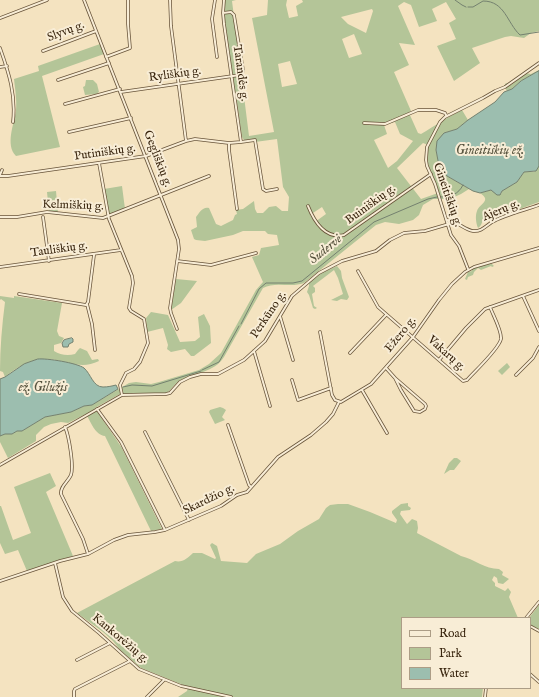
<!DOCTYPE html>
<meta charset="utf-8">
<style>
body{margin:0}
#map{position:relative;width:539px;height:697px;overflow:hidden;background:#f4e3c0;font-family:"IM FELL English",serif}
canvas{display:block}
.legend{position:absolute;left:401px;top:617px;width:130px;height:72px;box-sizing:border-box;background:#f8edd6;border:1px solid #ac9d86;margin:0;padding:5px 7px;list-style:none;font-size:12px;color:#39250e}
.legend li{display:flex;align-items:center;gap:8px;height:20px}
.legend b{width:20px;border:1px solid #ac9d86}
</style>
<div id="map">
<canvas width="539" height="697"></canvas>
<ul class="legend">
<li><b style="height:5px;background:#f8edd6"></b>Road</li>
<li><b style="height:11px;background:#b4c598"></b>Park</li>
<li><b style="height:11px;background:#9cbeaf"></b>Water</li>
</ul>
</div>
<script>
const context = document.querySelector('canvas').getContext('2d');
context.lineJoin = 'round';
function fill(path, color) { context.fillStyle = color; context.fill(path, 'evenodd'); }
function strokePath(path, color, width, dash) { context.strokeStyle = color; context.lineWidth = width; context.lineCap = dash ? 'butt' : 'round'; context.setLineDash(dash || []); context.stroke(path); }
function label(font, color, halo, rows, align = 'center') {
  context.font = font + ' "IM FELL English",serif'; context.lineWidth = 4; context.setLineDash([]); context.textBaseline = 'middle'; context.strokeStyle = halo; context.fillStyle = color; for (const [text, x, y, turn = 0] of rows) {
    context.save(); context.translate(x, y); context.rotate((+turn || 0) * Math.PI / 180); context.textAlign = isNaN(turn) ? turn : align; if (halo) context.strokeText(text, 0, 0); context.fillText(text, 0, 0); context.restore();
  }
}
const green = new Path2D(`
 M225,0h11l-4,1 17,135 25,-4 -22,-114 15,-3 1,-15h19l-1,5 3,13 9,-2 -2,-10 7,-4 -1,-2h237v31l-8,2 -7,5 -13,-2 -6,1 -33,11 8,15 -26,18 -17,-35 19,-7 -7,-16 7,-4 -10,-17 -14,7 5,12 -18,6 -8,-22 -7,-3 -6,4 17,39 -16,-2 10,22 -15,7 17,39 -2,2 9,20 3,1c14,-8 26,-17 41,-24l6,10 -11,9 -13,4 -8,17 3,16 8,10 22,13 -8,5 -11,5h-17l-10,6 -4,10 -6,5 -14,4 -14,-2 -9,3 -72,58c-13,5 -29,-2 -41,5l-39,69c-10,16 -29,15 -45,24 -5,3 -8,10 -14,13h-45l-25,14 27,40 40,81 -11,2 -46,-95c-10,-1 -14,-14 -19,-22l-18,9 -7,-1 -10,2 -7,3 -8,8v6l-28,17 -8,-16v-6l5,-2h7l5,-3h5l23,-14 26,-5 13,-6 8,-1 37,-22 7,-1 15,2 8,-2 40,-12 10,-6 12,-11 35,-63 7,-8 -11,-25 7,-2 2,-7 18,-3 -2,-10 -9,-1 -3,-3h-22l-10,4 -28,6 -9,-1 -2,-1 -3,-9 6,-3 -1,-10c3,-4 7,-11 13,-9l7,16 5,2 12,-6 2,-5 2,-1 -1,-4 7,-1 11,-8 1,8 2,4h6l6,-6 7,-1 6,5h6l1,-14 -6,-10 -6,-48 -22,3 -1,-3 -10,1 -2,-3 -18,-120zM372,9l1,2 -7,22 -18,-9 -7,-7zM354,34l8,20 -13,4 -7,-19zM290,61l7,23 -15,3 -4,-23zM395,122l5,12 13,7 -16,20 -9,7 -14,-28 13,-6 -3,-9zM423,143l5,2c-4,22 6,28 10,48l-17,6 -24,-31zM322,207l4,7 -11,8 -5,-7z
 M100,44l4,10 -62,22 18,71 -44,9c-11,-11 -2,-32 0,-45 1,-11 -1,-22 -2,-32l25,-8 -1,-5z
 M539,70v1l-18,10 -9,8 -5,2 -3,-5 2,-3 5,2 15,-12 5,1z
 M86,80h7l4,4 2,8 -3,2 -11,1 -2,-8 2,-1z
 M539,166v36c-12,4 -24,9 -36,12 -5,2 -10,-2 -15,0 -7,2 -4,11 -10,14 -2,-5 -3,-12 -1,-17 3,-8 15,-10 3,-18l11,-3 10,4 1,-3 15,-9 7,-10h10z
 M122,186l3,23 -16,6 -5,-26z
 M56,191l2,22 -9,-1 -2,-20z
 M491,263l3,3 -2,1 -1,-1 -10,4 -3,-2 -4,4 -1,3 -5,2 -1,3 -2,-1 3,-7 4,-1 -1,-2z
 M337,266l4,5 1,7 7,19 -2,3 -6,-1 -4,2 -6,-1 12,-6 -5,-16 -4,-8 -21,16 2,2v4l-3,2 2,12 3,2 -2,1 -2,-1 -4,-13 -2,-3 2,-6v-3l14,-11z
 M176,279l21,2 -16,22 -10,7z
 M0,296l14,2v-2l48,7 -5,28 2,5 5,2 -3,5 -7,2v6c6,4 14,5 21,3l3,-4 2,-2 7,3 5,9 6,-1 1,2c-18,9 -31,0 -49,-2 -16,-1 -33,7 -45,18l-2,-5 -3,-1c0,-23 2,-46 5,-69l-4,-3 -1,1z
 M151,312l17,3 12,27 15,-1 5,-4 -2,-20 6,-3 6,12 1,17 -17,13h-3l-6,-7 -14,3 -4,-3 1,-4 -5,-17 -16,4 -1,-14z
 M507,363l3,4 -8,8 -4,-4z
 M220,407l3,1 3,2 -4,7 3,3 -10,4 -6,-12 1,-2z
 M454,458h3l4,3 -7,9h-4l-6,4 5,-11z
 M50,473l6,13 -10,6 27,64 -46,15 -9,-21 -13,4 -5,-11v-37h1l12,34 18,-7 -17,-46z
 M408,503v3l3,2 -1,2 -9,1 -1,3 7,10 5,-5 5,2 1,7 -1,5 44,23c13,3 24,13 38,13l4,3 -1,3 7,4 -6,5 -5,-1 -1,-5 -3,-2 -2,4 3,3v3l10,5 3,-3 3,4 -2,5 9,21h-116v70h81l-1,9h-304l9,-6 1,-4 -47,-19 -21,-18 -7,-9 -10,-9 -26,-19 98,-52c7,2 13,-3 18,-8h9l13,6 1,-1 -6,-13 2,-2 5,3 4,15 26,2 9,-9 24,-10 18,-13 21,-12 7,-11 4,-3 8,-1h10l22,8 26,11 1,-3 -5,-7v-2l9,-7z
 M539,605v24l-9,-4v-7h-1z`);
const water = new Path2D(`
 M539,71v95l-3,5 -12,1 -7,10 -15,9 -2,4h-3l-6,-5 -11,3 -7,-2 -26,-15 -8,-10 -3,-16 1,-9 7,-8 13,-4 11,-9 27,-18 9,-10 8,-3 9,-8z
 M72,338l1,1v3l-4,2 -1,3h-5l-1,-4 2,-3z
 M38,359c9,-1 39,4 46,9 7,6 9,19 19,19 5,0 9,-1 13,-2l2,4 -26,16 -8,1 -13,6 -26,5 -23,14h-5l-5,3h-7l-5,2v-57l5,-2 19,-13z`);
const stream = new Path2D(`
 M455,0l7,5 4,2
 M468,7h5l10,-6c22,0 24,22 37,34l19,-3
 M441,197c10,-1 17,-2 22,-12
 M241,324l18,-35 7,-6h27l9,-2 72,-59 54,-23 9,-2
 M202,370l17,-8 20,-36
 M123,387l9,-2 20,1 49,-15`);
const minor = new Path2D(`
 M84,0l94,240 1,9 -9,59 1,5 6,16
 M170,0l1,26 15,115
 M215,0l-3,19 5,38
 M0,18l47,-18
 M0,48c9,25 16,47 13,74
 M43,51l53,-20
 M106,57l24,-9 -2,-24v-24
 M0,67l7,-1
 M58,80l51,-17
 M121,92l119,-17 2,-1 1,-4 -9,-55 -3,-3 -8,1
 M65,104l55,-15
 M364,123l21,1 33,-14h18l9,3 1,2
 M69,132l62,-14
 M241,142l14,-2 8,49 3,2 11,-2
 M229,143v7l8,59
 M99,163l10,56 23,57 1,7 -4,25 2,3 13,8 4,24 -8,19 -6,7 -8,4 -6,12 2,10
 M0,175l2,-5
 M0,176h8l138,-20 40,-15 9,-2 34,4 12,-1 -17,-118 -1,-11 1,-13
 M308,206c6,15 17,33 36,29l87,-61
 M0,217h17l30,-5 56,6 106,-42
 M43,217l6,44
 M447,220c10,1 18,10 26,11 8,1 13,-5 19,-9 12,-7 33,-12 47,-17
 M177,261l34,4 45,-12
 M0,267l121,-17
 M468,269l-9,-23 -8,-11 -16,-51 -8,-18 -1,-6 1,-13 13,-25 5,-5 38,-19 12,-7 10,-4 34,-24
 M358,271l20,36 85,74 4,-1c8,-9 32,-31 34,-41 1,-8 -8,-24 -11,-32
 M19,294l67,11 2,-3 6,-47
 M523,296l16,35
 M87,304l5,20 3,26
 M280,316l13,44
 M320,332l12,63 3,5 6,2 30,-18 42,-47 26,-37 13,-16 13,-12 9,-5 65,-19
 M254,351l16,55
 M350,353l36,-38
 M439,360l27,-32 19,-19 54,-19
 M386,368l9,10 6,12 13,21 6,1 5,-3 1,-3 -1,-2 -30,-26
 M516,375l17,-17 6,-11
 M292,380l6,20 33,-12
 M362,390l25,43
 M97,409l24,33 44,88
 M228,425l21,60 2,2
 M65,427c4,9 9,39 6,48 -3,7 -11,11 -10,19l22,45 5,15
 M145,432l44,88
 M0,465l122,-70 44,-1 4,-1 10,-11 10,-5 11,-3h17l26,-14 21,-19 27,-45 27,-23 23,-12 34,-10 14,-11 14,-7 21,-2 24,-7
 M55,563l8,34 9,14 27,22 40,36 42,17 50,11
 M0,581l60,-20 28,-7 26,-14 14,-5 27,-3 10,-2 56,-24 16,-11 10,-3 31,-35 33,-22 15,-13 7,-8 6,-12
 M526,618l13,-16
 M530,626l9,5
 M77,660l33,-17
 M530,674l9,8
 M74,697v-6l1,-2 55,-28
 M147,697l17,-17
 M485,697l1,-9`);
const streetNames = [
 ["Slyvų g.",66,32,-21],
 ["Tarandės g.",240,73,82],
 ["Ryliškių g.",175,75,-8],
 ["Putiniškių g.",105,153,-8],
 ["Gegliškių g.",157,159,69],
 ["Gineitiškių g.",447,195,71],
 ["Buiniškių g.",371,205,-36],
 ["Kelmiškių g.",73,206,2],
 ["Ajerų g.",501,211,-23],
 ["Tauliškių g.",59,250,-8],
 ["Perkūno g.",269,315,-56],
 ["Ežero g.",401,335,-51],
 ["Vakarų g.",446,354,42],
 ["Skardžio g.",209,500,-26],
 ["Kankorėžių g.",120,639,40]
];
const waterNames = [
 ["Gineitiškių ež.",490,151],
 ["Sudervė",326,250,-39],
 ["ež. Gilužis",43,388]
];
fill(green, '#b4c598');
fill(water, '#9cbeaf');
strokePath(water, '#74816f', 1);
strokePath(stream, '#74816f', 1);
strokePath(minor, '#68543a', 3.5);
strokePath(minor, '#f8edd6', 2);
label('12px', '#39250e', '#f8edd6', streetNames);
label('italic 13px', '#57533e', '#f8edd6', waterNames);
</script>
